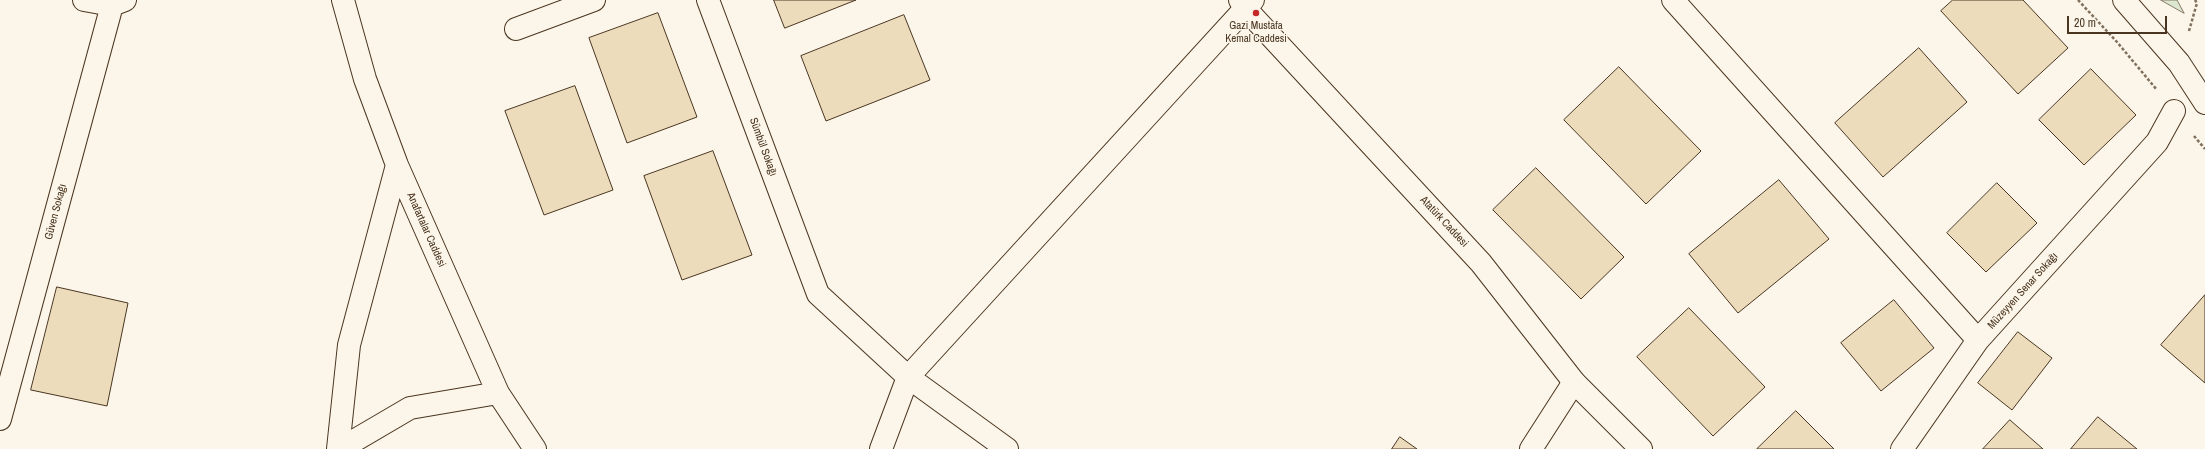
<!DOCTYPE html>
<meta charset="utf-8">
<style>
body{margin:0}
#map{position:relative;width:2205px;height:449px;overflow:hidden;background:#fbf6e9;font-family:"Archivo Narrow",sans-serif}
canvas{display:block}
.scale{position:absolute;left:2067px;top:16px;width:100px;height:18px;box-sizing:border-box;border:2px solid #4a3520;border-top:0;padding-left:5px;font-size:12px;line-height:14px;white-space:nowrap;color:#4a3520;-webkit-text-stroke:3px #fbf6e9;paint-order:stroke}
</style>
<div id="map">
<canvas width="2205" height="449"></canvas>
<div class="scale">20 m</div>
</div>
<script>
const context = document.querySelector('canvas').getContext('2d');
context.lineJoin = 'round';
function fill(path, color) { context.fillStyle = color; context.fill(path, 'evenodd'); }
function strokePath(path, color, width, dash) { context.strokeStyle = color; context.lineWidth = width; context.lineCap = dash ? 'butt' : 'round'; context.setLineDash(dash || []); context.stroke(path); }
function label(font, color, halo, rows, align = 'center') {
  context.font = font + ' "Archivo Narrow",sans-serif'; context.lineWidth = 3; context.setLineDash([]); context.textBaseline = 'middle'; context.strokeStyle = halo; context.fillStyle = color; for (const [text, x, y, turn = 0] of rows) {
    context.save(); context.translate(x, y); context.rotate((+turn || 0) * Math.PI / 180); context.textAlign = isNaN(turn) ? turn : align; if (halo) context.strokeText(text, 0, 0); context.fillText(text, 0, 0); context.restore();
  }
}
const green = new Path2D(`
 M2161,0h16l7,13z`);
const building = new Path2D(`
 M774,0h82l-71,28z
 M1953,0h70l45,48 -50,46 -77,-83z
 M658,13l39,104 -70,26 -38,-105z
 M904,15l26,65 -104,41 -25,-65z
 M1919,48l48,54 -84,75 -48,-54z
 M1619,67l82,84 -55,53 -82,-84z
 M2091,69l45,46 -52,50 -45,-45z
 M575,86l38,104 -69,25 -39,-104z
 M713,151l39,104 -70,25 -38,-104z
 M1536,168l88,89 -43,42 -88,-89z
 M1779,180l50,59 -91,74 -49,-59z
 M1997,183l40,40 -51,49 -39,-39z
 M57,287l71,16 -21,103 -76,-16z
 M2205,295v88l-44,-38z
 M1894,300l40,48 -53,43 -40,-48z
 M1689,308l76,79 -52,49 -76,-79z
 M2018,332l34,26 -40,52 -34,-27z
 M1796,411l38,38h-77z
 M2098,417l39,32h-66z
 M2010,420l33,29h-60z
 M1400,437l17,12h-25z`);
const path = new Path2D(`
 M2078,0l39,42 40,48
 M2189,31l8,-28 -2,-3
 M2194,136l11,13`);
const minor = new Path2D(`
 M84,0l28,5 13,-5
 M343,0l22,79 32,86 101,228 37,56
 M708,0l110,294 90,83 99,72
 M1673,0l305,340
 M2124,0l55,63 26,40
 M516,29l78,-29
 M0,419l112,-414
 M338,449l11,-104 48,-180
 M340,449l70,-41 88,-15
 M881,449l27,-72 345,-377
 M1531,449l43,-67
 M1902,449l76,-109 179,-198 17,-31`);
const major = new Path2D(`
 M1240,0l4,7 237,256 93,119 67,67`);
const markers = [
 [1256,13,4,"#c62828"]
];
const poiNames = [
 ["Gazi Mustafa",1256,26],
 ["Kemal Caddesi",1256,39]
];
const streetNames = [
 ["Sümbül Sokağı",763,147,70],
 ["Güven Sokağı",56,212,-75],
 ["Atatürk Caddesi",1444,222,47],
 ["Anafartalar Caddesi",426,230,66],
 ["Müzeyyen Senar Sokağı",2023,291,-48]
];
fill(green, '#dce7d0');
strokePath(green, '#887966', 1);
fill(building, '#ecdcbc');
strokePath(building, '#4a3520', 1);
strokePath(minor, '#4a3520', 24);
strokePath(major, '#4a3520', 24);
strokePath(path, '#7f6f5c', 2.5, [3, 2]);
strokePath(minor, '#fbf6e9', 22);
strokePath(major, '#fbf6e9', 22);
for (const [x, y, r, color] of markers) { const dot = new Path2D(); dot.arc(x, y, r, 0, 2 * Math.PI); context.fillStyle = color; context.fill(dot); strokePath(dot, '#fbf6e9', 1.5); }
label('11px', '#4a3520', '#fbf6e9', poiNames);
label('11px', '#4a3520', '#fbf6e9', streetNames);
</script>
